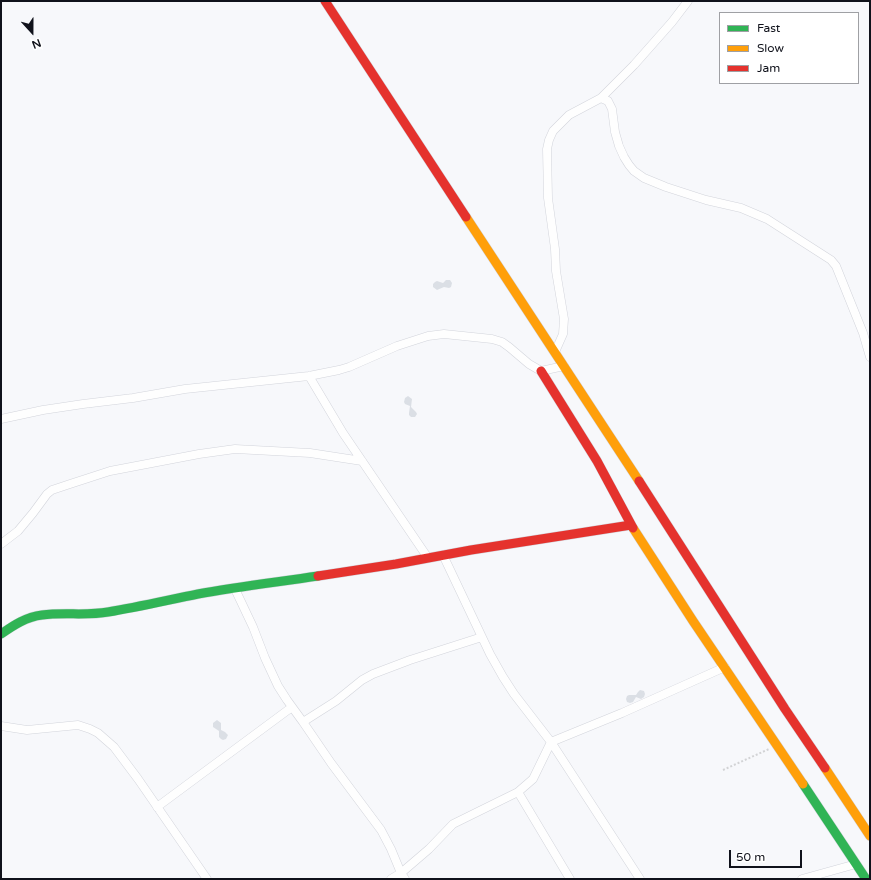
<!DOCTYPE html>
<style>
body{margin:0}
#map{position:relative;width:871px;height:880px;overflow:hidden;background:#f7f8fb;font-family:"Varela Round",sans-serif}
canvas{display:block}
.frame{position:absolute;inset:0;border:2px solid #10121b;pointer-events:none}
.legend{position:absolute;left:719px;top:12px;width:140px;height:72px;box-sizing:border-box;background:#fff;border:1px solid #9fa0a4;margin:0;padding:5px 7px;list-style:none;font-size:12px;color:#10121b}
.legend li{display:flex;align-items:center;gap:8px;height:20px}
.legend b{width:20px;border:1px solid #9fa0a4}
.north{position:absolute;left:12px;top:12px;width:40px;height:40px;-webkit-text-stroke:3px #fff;paint-order:stroke;rotate:159deg;font-size:11px;font-weight:700;line-height:16px;text-align:center;color:#10121b}
.north::after{content:'';display:block;margin:auto;width:14px;height:18px;background:#10121b;clip-path:polygon(50% 0,100% 100%,50% 72%,0 100%)}
.scale{position:absolute;left:729px;top:850px;width:73px;height:18px;box-sizing:border-box;border:2px solid #10121b;border-top:0;padding-left:5px;font-size:12px;line-height:14px;white-space:nowrap;color:#10121b;-webkit-text-stroke:3px #fff;paint-order:stroke}
</style>
<div id="map">
<canvas width="871" height="880"></canvas>
<div class="frame"></div>
<ul class="legend">
<li><b style="height:5px;background:#30b455"></b>Fast</li>
<li><b style="height:5px;background:#ff9f0a"></b>Slow</li>
<li><b style="height:5px;background:#e5322d"></b>Jam</li>
</ul>
<div class="north">N</div>
<div class="scale">50 m</div>
</div>
<script>
const context = document.querySelector('canvas').getContext('2d');
context.lineJoin = 'round';
function fill(path, color) { context.fillStyle = color; context.fill(path, 'evenodd'); }
function strokePath(path, color, width, dash) { context.strokeStyle = color; context.lineWidth = width; context.lineCap = dash ? 'butt' : 'round'; context.setLineDash(dash || []); context.stroke(path); }
const building = new Path2D(`
 M446,280h4l2,3 -1,4 -2,1 -5,-1 -7,3 -4,-3v-3l2,-2 2,-1 6,2z
 M408,396l4,3 -1,8 5,5 1,2 -2,3h-4l-2,-2v-2l1,-7 -5,-2 -1,-2 1,-4z
 M640,690l4,1 1,3 -1,3 -3,2 -5,-2 -3,5 -3,1 -3,-1 -1,-3 1,-3 2,-1h7l2,-3z
 M217,720l4,3v7l4,2 3,3 -2,4 -3,1 -2,-1 -2,-2v-6l-6,-4v-4z`);
const path = new Path2D(`
 M723,770l46,-21`);
const street = new Path2D(`
 M601,98l7,3 4,8 3,23 4,14 5,11 5,8 5,6 10,7 22,9 40,13 35,8 26,11 64,41 5,6 27,67 7,24
 M555,352l8,-18 1,-15 -8,-48 -1,-22 -7,-51 -1,-49 2,-9 4,-9 16,-16 32,-17 33,-33 38,-43 16,-21
 M309,376l34,57 85,125
 M1,419l42,-9 40,-6 50,-6 52,-9 124,-13 30,-6 10,-3 48,-21 31,-10 16,-2 48,5 10,3 7,5 20,17 12,7 23,-5
 M1,544l17,-13 15,-18 14,-19 5,-4 18,-6 40,-13 89,-17 36,-5 75,4 52,8
 M443,555l47,99 13,23 11,17 37,48 71,-29 103,-46
 M235,589l18,38 12,31 13,28 9,14 16,22 28,41 50,67 10,19 10,24 4,6
 M303,722l33,-21 26,-21 11,-6 37,-14 72,-23
 M1,726l26,4 51,-5 12,4 8,4 16,14 24,32 69,100
 M551,742l89,137
 M518,792l52,87
 M157,807l135,-100
 M391,879l10,-6 28,-24 24,-25 65,-32 15,-13 18,-37
 M802,879l54,-15`);
const fast = new Path2D(`
 M1,634c13,-9 25,-17 41,-19 22,-3 45,1 66,-3 30,-5 60,-12 90,-18 39,-7 80,-12 120,-18
 M803,784l63,95`);
const slow = new Path2D(`
 M466,217l173,264
 M633,528l60,93 110,163
 M825,768l45,68`);
const jam = new Path2D(`
 M325,1l141,216
 M541,371l56,90 36,67
 M639,481l146,228 40,59
 M318,576l78,-12 75,-14 160,-25`);
fill(building, '#dbdfe5');
strokePath(street, '#d2d4db', 9);
strokePath(fast, '#d2d4db', 10);
strokePath(slow, '#d2d4db', 10);
strokePath(jam, '#d2d4db', 10);
strokePath(path, '#d2d3d5', 2, [2, 2]);
strokePath(street, '#fefefe', 8);
strokePath(fast, '#30b455', 9);
strokePath(slow, '#ff9f0a', 9);
strokePath(jam, '#e5322d', 9);
</script>
